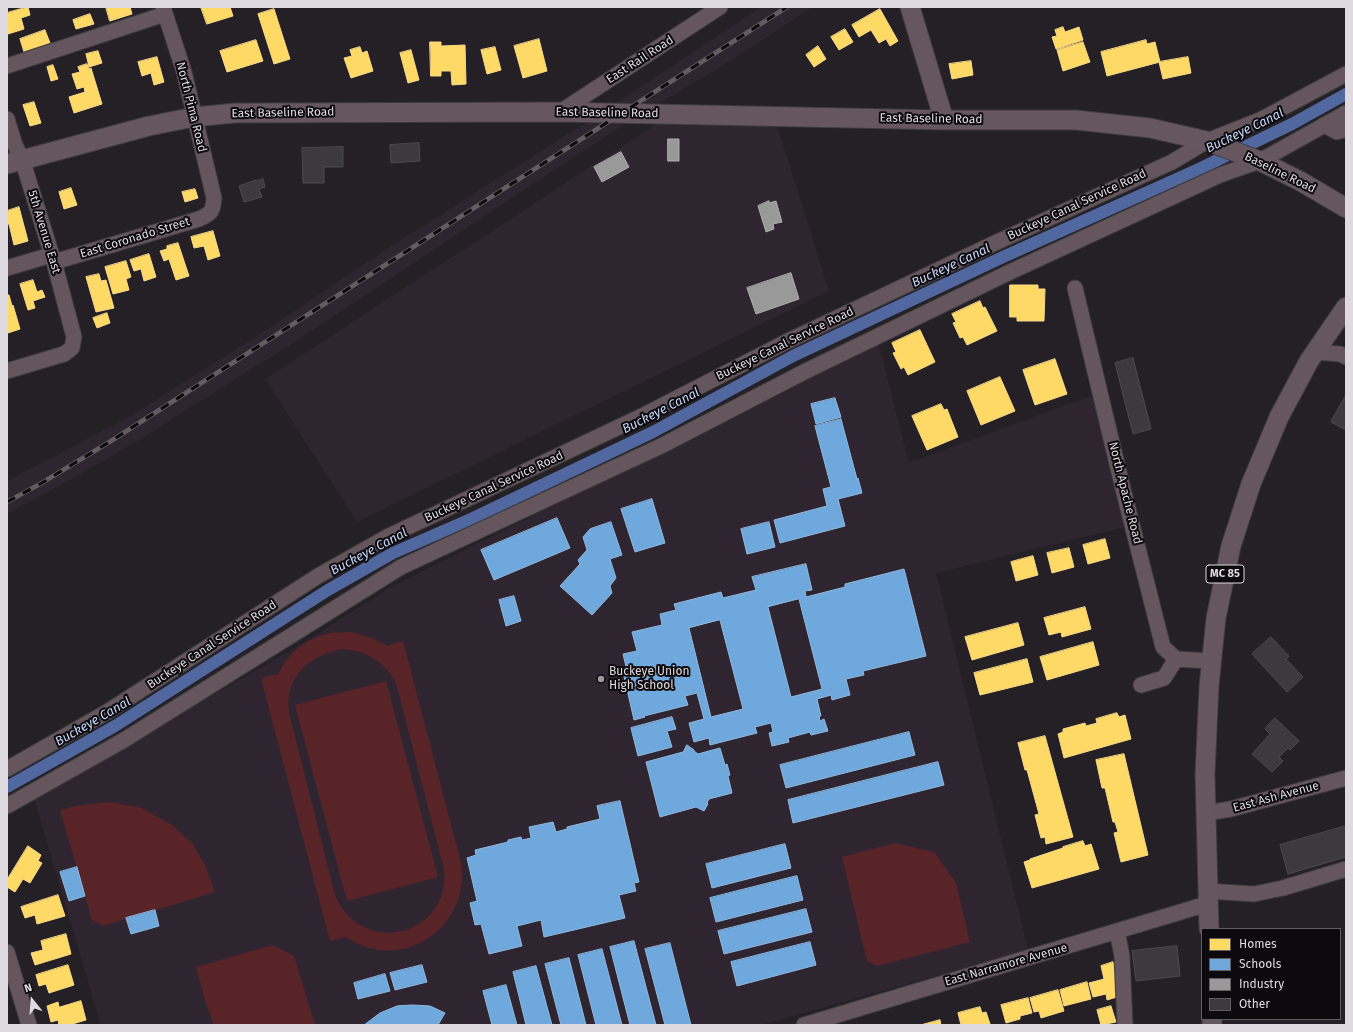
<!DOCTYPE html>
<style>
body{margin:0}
#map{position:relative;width:1353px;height:1032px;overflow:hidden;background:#242025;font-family:"Fira Sans",sans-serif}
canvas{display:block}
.frame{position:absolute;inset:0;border:8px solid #dedadf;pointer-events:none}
.legend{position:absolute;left:1201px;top:928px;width:140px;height:92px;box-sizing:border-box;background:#0d0a0d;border:1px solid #615d61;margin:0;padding:5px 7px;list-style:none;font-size:12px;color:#dedadf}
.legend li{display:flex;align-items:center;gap:8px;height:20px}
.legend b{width:20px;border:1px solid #615d61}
.north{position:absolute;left:12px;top:980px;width:40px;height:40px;-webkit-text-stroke:3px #0d0a0d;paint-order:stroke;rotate:343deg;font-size:11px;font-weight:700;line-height:16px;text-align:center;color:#dedadf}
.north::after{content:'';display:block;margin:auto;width:14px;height:18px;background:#dedadf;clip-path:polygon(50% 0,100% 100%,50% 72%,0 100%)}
</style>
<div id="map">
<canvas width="1353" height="1032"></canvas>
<div class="frame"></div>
<ul class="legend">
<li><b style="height:11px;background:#ffd966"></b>Homes</li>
<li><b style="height:11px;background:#6fa8dc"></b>Schools</li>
<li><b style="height:11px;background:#999"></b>Industry</li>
<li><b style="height:11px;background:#3c3a3e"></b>Other</li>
</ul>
<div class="north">N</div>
</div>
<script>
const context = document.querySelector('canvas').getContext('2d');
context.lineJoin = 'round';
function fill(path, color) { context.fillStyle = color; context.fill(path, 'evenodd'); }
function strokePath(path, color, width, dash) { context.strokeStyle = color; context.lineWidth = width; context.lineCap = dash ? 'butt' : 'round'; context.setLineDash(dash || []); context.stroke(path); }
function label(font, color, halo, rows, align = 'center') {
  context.font = font + ' "Fira Sans",sans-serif'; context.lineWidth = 4; context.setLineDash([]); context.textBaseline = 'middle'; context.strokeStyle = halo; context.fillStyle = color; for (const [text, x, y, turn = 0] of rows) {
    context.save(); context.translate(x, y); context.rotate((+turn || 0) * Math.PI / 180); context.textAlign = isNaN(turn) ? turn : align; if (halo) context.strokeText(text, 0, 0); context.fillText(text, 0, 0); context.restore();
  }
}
const built = new Path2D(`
 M761,7h51l-80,53 -106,63 -341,225 -151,95 -62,36 -65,35v-33l122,-64 142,-90 119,-80 200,-127z
 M658,123l119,2 52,166 -472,231 -92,-143z
 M878,342l31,121 184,-68 32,132 -189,46 92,377 -267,75h-660l-67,-227 271,-156 84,-54z`);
const green = new Path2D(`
 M352,632l20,6 15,8 16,-5 58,222c10,64 -59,112 -115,74l-16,4 -69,-263 16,-4 1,1c9,-22 29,-37 52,-42 7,-1 15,-1 22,-1zM343,649c23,2 42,12 53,34l48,186c7,68 -83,89 -109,26l-46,-182c-5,-36 20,-58 54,-64z
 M386,681l52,196 -91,24 -52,-196z
 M110,802l32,6 30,17 21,19 12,21 10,27 -112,34 -11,-6 -32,-110 15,-4z
 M895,843l39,9 22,31 14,59 -93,24 -10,-5 -25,-104z
 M273,945l21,11 21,69h-101l-8,-22 -10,-36z`);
const homes = new Path2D(`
 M28,7l2,8 -9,3 3,11 -16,5 -1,-4v-17z
 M106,7h24l2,7 -22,7z
 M201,7h29l3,9 -26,8z
 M274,9l16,50 -16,5 -16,-50z
 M880,9l18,32 -8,5 -4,-7 -7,4 -8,-13 -12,7 -7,-12z
 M90,14l4,10 -18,5 -3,-9z
 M1063,27l2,5 14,-5 4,13 -27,9 -4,-12 5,-1 -2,-6z
 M845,29l8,13 -14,8 -8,-13z
 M45,30l5,13 -26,9 -4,-13z
 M539,39l8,32 -24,7 -9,-32z
 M256,40l7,21 -36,11 -7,-21z
 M1146,40l1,4 8,-2 5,20 -53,14 -6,-24z
 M430,42h11v4l24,-1 1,39 -14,1 -1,-14h-10v5h-10z
 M1083,42l7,20 -27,9 -6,-21z
 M818,46l8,13 -12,8 -8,-12z
 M360,47l2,6 5,-2 6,20 -22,7 -7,-20 8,-2 -2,-6z
 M495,47l6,23 -14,4 -6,-24z
 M411,50l8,30 -11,3 -8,-30z
 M98,51l4,12 -13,4 -3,-13z
 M157,57l7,25 -10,3 -3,-12 -9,3 -4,-14z
 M1188,57l3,16 -28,6 -4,-17z
 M971,61l2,14 -21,4 -3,-15z
 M87,64l2,5 2,-1 11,36 -28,9 -5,-16 16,-5 -1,-5 -7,2 -5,-15 8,-2 -2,-5z
 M53,65l5,14 -7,2 -4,-14z
 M34,102l7,21 -11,3 -7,-21z
 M71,188l6,17 -13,4 -5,-17z
 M195,189l3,9 -13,4 -3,-10z
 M19,207l9,34 -14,4 -5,-21h-2v-13z
 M213,231l7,25 -12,4 -4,-14 -10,2 -3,-11z
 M178,243l11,33 -13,4 -7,-21 -5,2 -4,-10 7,-2v-3z
 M149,254l7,23 -12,4 -3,-12 -7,2 -4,-11z
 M126,261l5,16 -5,2 3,11 -16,4 -8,-27z
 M99,274l2,7 5,-1 8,28 -18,4 -10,-35z
 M33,280l4,12 5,-2 3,7 -12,4 2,7 -7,2 -8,-26z
 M1010,285h28v4h7l-1,32h-27v-4h-7z
 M7,295h2l3,11 1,-1 7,24 -12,4z
 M980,301l3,7 2,-1 12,24 -30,14 -4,-8 -3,1 -7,-15 3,-1 -4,-8z
 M107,313l3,10 -13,5 -4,-10z
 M920,330l15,32 -27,13 -4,-8 -3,2 -8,-16 3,-1 -4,-9z
 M1055,359l12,35 -32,11 -12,-35z
 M1000,377l15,34 -34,14 -14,-34z
 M941,404l3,6 3,-1 11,28 -31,13 -15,-34z
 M1105,539l5,19 -22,6 -5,-19z
 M1069,548l5,19 -22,6 -5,-20z
 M1033,556l5,19 -22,6 -5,-19z
 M1085,607l6,22 -29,8 -1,-5 -12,3 -5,-17z
 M1018,623l6,22 -52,15 -7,-23z
 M1093,642l6,23 -52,15 -7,-23z
 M1027,659l6,23 -53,13 -6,-22z
 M1117,713l2,4 6,-2 6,24 -67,19 -6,-24 5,-2v-3l22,-6 1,3 11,-3 -1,-4z
 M1045,736l28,101 -27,7 -1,-7 -4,1 -6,-23 4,-1 -12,-44h-2l-7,-27z
 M1124,754l24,101 -27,7 -7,-29 4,-1 -3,-10h-2l-8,-34h-3l-6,-28z
 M1083,841l2,5 6,-2 8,25 -67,19 -8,-26 6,-2v-1l33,-11v-1z
 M28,846l13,9 -3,6 4,2 -12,20 -7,-4 -8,13 -8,-5v-7z
 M58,895l7,21 -28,8 -2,-9 -10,3 -4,-11z
 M66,934l5,20 -36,11 -4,-12 12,-3 -2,-9z
 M1113,962l7,25 -6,2 3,8 -10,3 -1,-6 -13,3 -4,-14 15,-4 -3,-13z
 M68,965l6,20 -25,8 -3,-9 -7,2 -3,-11z
 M1087,982l4,17 -27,7 -4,-16z
 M1058,990l6,21 -23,7 -2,-7 -5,1 -4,-14z
 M1028,998l4,15 -12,3v3l-14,4 -5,-18z
 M81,1001l5,19 -17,5h-10l-1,-5 -7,2 -4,-16 11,-4 1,5z
 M1111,1006l5,16 -15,3 -4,-15z
 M980,1007l2,6 4,-1 4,12 -29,1 -3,-12z
 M940,1020l1,5h-20z`);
const schools = new Path2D(`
 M835,398l6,19 -25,7 -5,-20z
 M841,419l16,60 1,-1 4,15 -24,6 7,27 -65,17 -6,-23 53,-14 -4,-17 8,-2 -16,-61z
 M652,499l13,44 -30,9 -14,-43z
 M557,518l13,30 -76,32 -13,-30z
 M611,522l11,33 -12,4 6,19 -6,8 2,7 -20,22 -32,-29 20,-22 -2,-4 9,-10 -4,-13 7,-8z
 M769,522l6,25 -28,7 -6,-25z
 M806,564l6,26 -7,1 1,6 39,-10v-3l59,-15 22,87 -63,15 1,4 -18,4 4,16 -18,5 -1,-5 -14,4 4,17h-2l1,5 4,-2 4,12 -17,4 -1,-3 -22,6 1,4 -17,4 -3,-13 4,-1 -2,-9 -16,4 2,6 -47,12 -1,-7 -15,4 -5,-19 15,-4 -7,-26 -12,3 3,9 -44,11 1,1 -11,3 -11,-48 4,-1 -4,-17 14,-3 -5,-19 30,-7 -2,-11 16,-4 -2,-6 47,-12 2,6 33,-8 -4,-13zM799,599l23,90 -31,8 -23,-90zM720,620l23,89 -32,8 -22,-89z
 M514,596l7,25 -15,5 -7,-26z
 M672,717l4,12 -9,2 5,16 -34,9 -7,-28z
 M909,732l6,23 -129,33 -6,-23z
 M687,745l7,5v1l4,3 22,-6 5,17 2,-1 3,11 -2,1 4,17 -23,6 -2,4 1,1 -4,7 -8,-4 -36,10 -14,-55 37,-10z
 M938,762l6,23 -151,38 -5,-23z
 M620,801l19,81 -5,1 2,8 -17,4 6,23 -81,19 -3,-17 -24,6 5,20 -33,8 -8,-30 -6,1 -5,-22 7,-2 -10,-43 9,-3 -1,-5 33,-8v-2l13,-3 1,3 9,-2 -2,-11 24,-5 3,10 11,-3v-2l33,-8 -3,-13z
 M785,844l6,24 -79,20 -6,-24z
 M77,867l8,29 -16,5 -9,-29z
 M797,876l6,24 -87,22 -6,-24z
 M806,909l6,23 -88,22 -6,-23z
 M155,910l4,16 -28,8 -5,-16z
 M634,941l22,84h-26l-20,-78z
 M810,942l6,23 -79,21 -6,-24z
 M670,943l21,82h-26l-20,-76z
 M602,949l20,76h-26l-18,-70z
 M569,958l17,67h-25l-16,-61z
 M422,965l5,17 -32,8 -5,-17z
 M536,966l16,59h-26l-13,-53z
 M385,974l5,17 -32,8 -4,-16z
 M506,985l11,40h-25l-9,-34z
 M413,1005l17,1 15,7 -7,12h-74l16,-12 17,-7z`);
const industry = new Path2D(`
 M668,139h11v22h-11z
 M621,152l8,15 -27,15 -8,-15z
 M769,201v2l7,-2 6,21 -9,2 1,5 -8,3 -8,-26z
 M791,273l8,26 -43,15 -9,-26z`);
const canal = new Path2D(`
 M7,787l108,-61 213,-136 65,-37 78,-34 182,-87 140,-76 210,-99 196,-88 93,-45 54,-30`);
const building = new Path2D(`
 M419,143l1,18 -29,2 -1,-18z
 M343,147v20h-19v16h-21l-1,-35z
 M263,179l2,8 -6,2 3,8 -18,5 -5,-16 17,-6v1z
 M1133,358l18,71 -18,5 -18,-71z
 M1346,395v35l-15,-8z
 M1271,637l18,19 -3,3 17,18 -16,15 -35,-38z
 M1275,718l24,23 -9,9 -2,-2 -9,9 4,4 -11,11 -20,-18 18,-20 -5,-5z
 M1346,826v31l-58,17 -8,-29z
 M1177,946l3,30 -44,5 -4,-30z`);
const minor = new Path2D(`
 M7,66l158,-52
 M560,112l160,-105
 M7,119l8,26 7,14 32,103 20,75 -2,11 -8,6 -57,17
 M1324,125l13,7 9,-3
 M54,262l145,-43c13,-6 14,-8 15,-21l-30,-126 -21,-65
 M7,268l44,-13
 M1075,288l48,201 40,158 13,12 35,2
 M1315,352l25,2 6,3
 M1141,685l23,-7 12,-19
 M7,769l100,-57 211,-136 69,-39 257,-122 144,-74 207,-98 177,-81 35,-21 53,-21 86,-46
 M7,806l117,-66 277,-173 260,-121 143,-74 206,-100 210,-97 40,-14 86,-48
 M1206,813l25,-4 115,-31
 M1207,891l47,3 29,-6 63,-19
 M1117,931l5,25 3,69
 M7,952l22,73
 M804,1025l403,-121`);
const major = new Path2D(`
 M910,7l34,113
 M7,164l142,-38 45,-9 41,-4 325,-1 384,8h132l74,8 57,13 53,20 40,20 46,27
 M1209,929l-4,-155 4,-88 7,-68 15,-72 20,-62 28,-67 30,-56 37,-54
 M1212,1019v6`);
const rail = new Path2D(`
 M7,502l33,-18 71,-43 676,-434`);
const markers = [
 [601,679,4,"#9d999e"]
];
const shields = [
 [1225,574,38]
];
const shieldNames = [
 ["MC 85",1225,574]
];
const streetNames = [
 ["East Rail Road",640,60,-33],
 ["North Pima Road",191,107,76],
 ["East Baseline Road",283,113,-1],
 ["East Baseline Road",607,113,1],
 ["East Baseline Road",931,119,1],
 ["Baseline Road",1280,173,26],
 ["Buckeye Canal Service Road",1077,205,-25],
 ["5th Avenue East",44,232,73],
 ["East Coronado Street",135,238,-17],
 ["Buckeye Canal Service Road",785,344,-26],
 ["Buckeye Canal Service Road",494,487,-25],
 ["North Apache Road",1125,493,76],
 ["Buckeye Canal Service Road",212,645,-33],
 ["East Ash Avenue",1276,797,-15],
 ["East Narramore Avenue",1006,965,-16]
];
const poiNames = [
 ["Buckeye Union",609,672],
 ["High School",609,686]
];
const waterNames = [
 ["Buckeye Canal",1245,131,-26],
 ["Buckeye Canal",951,266,-25],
 ["Buckeye Canal",661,411,-27],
 ["Buckeye Canal",369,552,-28],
 ["Buckeye Canal",93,722,-30]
];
fill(built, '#2f2530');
fill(green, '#582428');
fill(homes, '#ffd966');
strokePath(homes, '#f5d98a', 1);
fill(schools, '#6fa8dc');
strokePath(schools, '#90b7dd', 1);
fill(industry, '#999');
strokePath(industry, '#aeacae', 1);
strokePath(canal, '#51679f', 12);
fill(building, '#3c3a3e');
strokePath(building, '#4d4a4f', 1);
strokePath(minor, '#3d3b3e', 17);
strokePath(major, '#3d3b3e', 21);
strokePath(minor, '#65565d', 15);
strokePath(major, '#65565f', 19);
strokePath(rail, '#655c61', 4.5);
strokePath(rail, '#0d0a0d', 3, [9]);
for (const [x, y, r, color] of markers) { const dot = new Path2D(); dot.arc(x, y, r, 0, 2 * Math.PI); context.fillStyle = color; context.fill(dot); strokePath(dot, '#0d0a0d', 1.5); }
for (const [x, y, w] of shields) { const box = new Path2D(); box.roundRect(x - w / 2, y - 9, w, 18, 3); context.fillStyle = '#0d0a0d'; context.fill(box); strokePath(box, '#dedadf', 1); }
label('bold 11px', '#dedadf', null, shieldNames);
label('12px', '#dedadf', '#0d0a0d', streetNames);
label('12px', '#dedadf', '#0d0a0d', poiNames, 'left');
label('italic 13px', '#c5d5f8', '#0d0a0d', waterNames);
</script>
